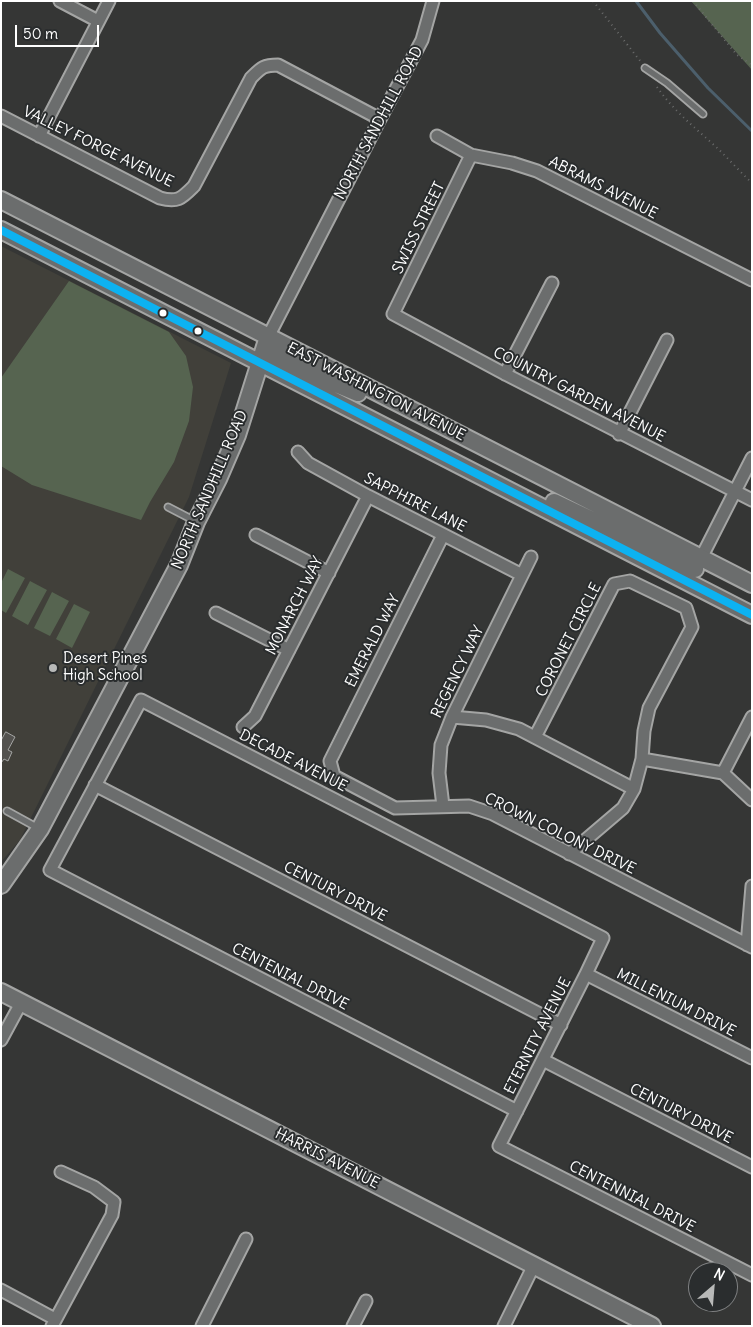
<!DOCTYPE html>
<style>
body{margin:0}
#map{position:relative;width:753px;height:1327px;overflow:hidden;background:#353635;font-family:Delius,sans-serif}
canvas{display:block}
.frame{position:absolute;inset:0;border:2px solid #fff;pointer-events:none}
.north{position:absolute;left:688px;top:1262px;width:50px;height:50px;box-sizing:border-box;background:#2a2d2e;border:1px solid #7f8182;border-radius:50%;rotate:27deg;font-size:14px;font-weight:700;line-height:20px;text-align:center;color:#fff}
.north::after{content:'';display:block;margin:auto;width:18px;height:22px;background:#b8b9b8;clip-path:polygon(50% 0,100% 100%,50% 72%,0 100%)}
.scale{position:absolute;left:15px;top:25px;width:84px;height:22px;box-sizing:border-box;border:2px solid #fff;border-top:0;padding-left:6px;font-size:15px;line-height:18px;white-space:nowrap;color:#fff;-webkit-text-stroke:4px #2a2d2e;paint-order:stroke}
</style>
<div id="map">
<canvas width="753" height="1327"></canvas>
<div class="frame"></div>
<div class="north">N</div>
<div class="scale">50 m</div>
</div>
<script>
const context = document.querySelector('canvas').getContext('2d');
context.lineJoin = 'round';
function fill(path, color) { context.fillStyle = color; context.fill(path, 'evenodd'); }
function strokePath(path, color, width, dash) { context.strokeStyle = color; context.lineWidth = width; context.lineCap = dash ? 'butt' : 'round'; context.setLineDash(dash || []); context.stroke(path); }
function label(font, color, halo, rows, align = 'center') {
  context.font = font + ' Delius,sans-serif'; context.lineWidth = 4; context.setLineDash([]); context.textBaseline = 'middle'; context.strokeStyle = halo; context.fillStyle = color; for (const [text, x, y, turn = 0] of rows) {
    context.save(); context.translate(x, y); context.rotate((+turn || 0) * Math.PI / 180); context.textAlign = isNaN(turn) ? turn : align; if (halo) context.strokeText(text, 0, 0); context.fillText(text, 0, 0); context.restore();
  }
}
const built = new Path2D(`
 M1,246l230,117 -42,134 -169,343 -19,22z`);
const green = new Path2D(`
 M691,1h61v69z
 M69,281l100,51 17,24 7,31 -4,34 -15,41 -24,40 -9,18 -109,-35 -31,-19v-88z
 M8,569l17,9 -19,35 -5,-3v-27z
 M30,581l17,9 -19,35 -16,-9z
 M52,592l17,9 -19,35 -16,-8z
 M74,604l16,8 -18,36 -16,-9z`);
const stream = new Path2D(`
 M636,1l24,32 48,55 44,43`);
const building = new Path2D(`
 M6,732l9,5 -7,13 4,2 -4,9 -4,-2 -3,4v-22z`);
const path = new Path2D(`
 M593,1l48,61
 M693,1l44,54 15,10
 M657,87c16,23 36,39 57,58 13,12 25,26 38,38`);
const lane = new Path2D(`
 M645,68l22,15 36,31
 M168,507l27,14
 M7,811l31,17`);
const street = new Path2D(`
 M60,1l38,20
 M1,116l159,82c18,5 22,0 34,-12l57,-108c10,-10 12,-13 27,-13l102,54
 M39,136l70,-135
 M437,136l34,19 41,8 25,8 215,109
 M471,155l-78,159 112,60 247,126
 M268,337l112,-218 42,-79 11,-39
 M505,374l47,-91
 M619,434l48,-94
 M298,452l10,11 60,33 154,79
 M256,535l73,38
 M443,535l-113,226 4,15 61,32 74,-2 24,8 259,133
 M698,564l54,-106
 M216,613l73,37
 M452,717l34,3 33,9 115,60
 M243,727l12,-11 113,-220
 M535,737l79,-153 16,-3 56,27 6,19 -43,81 -5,23 -2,28 -8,30 -11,19 -54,46
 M642,759l81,14 29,27
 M723,773l29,-56
 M95,785l466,240
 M443,806l-4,-33 2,-28 11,-28 79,-160
 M747,945l5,-59
 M586,974l166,84
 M1,1040l20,-37
 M543,1060l209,107
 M517,1111l-467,-241 91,-170 462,238 -17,36 -87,172 253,129
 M1,1290l54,29
 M52,1326l60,-111 2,-13 -20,-15 -33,-15
 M202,1326l44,-87
 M353,1326l13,-25
 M504,1326l30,-61`);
const secondary = new Path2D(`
 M1,200l751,384
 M1,230l751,385
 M264,351l24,13 70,29
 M554,502l141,67
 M1,885l39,-56 139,-264 17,-43 22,-43 19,-44 31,-98
 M1,992l651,334`);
const bus1 = new Path2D(`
 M1,230l751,385`);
const markers = [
 [163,313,4.5,"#fff"],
 [198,331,4.5,"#fff"],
 [53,668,5,"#b8b9b8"]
];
const streetNames = [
 ["NORTH SANDHILL ROAD",379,123,-62],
 ["VALLEY FORGE AVENUE",98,147,26],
 ["ABRAMS AVENUE",603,188,27],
 ["SWISS STREET",419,228,-64],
 ["EAST WASHINGTON AVENUE",376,392,27],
 ["COUNTRY GARDEN AVENUE",579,395,27],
 ["NORTH SANDHILL ROAD",210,490,-67],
 ["SAPPHIRE LANE",415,503,27],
 ["MONARCH WAY",295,606,-63],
 ["CORONET CIRCLE",569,640,-63],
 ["EMERALD WAY",373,641,-63],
 ["REGENCY WAY",458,672,-64],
 ["DECADE AVENUE",293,761,27],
 ["CROWN COLONY DRIVE",560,834,26],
 ["CENTURY DRIVE",335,892,27],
 ["CENTENIAL DRIVE",290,977,27],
 ["MILLENIUM DRIVE",676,1003,27],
 ["ETERNITY AVENUE",538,1036,-63],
 ["CENTURY DRIVE",681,1114,27],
 ["HARRIS AVENUE",327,1159,27],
 ["CENTENNIAL DRIVE",632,1197,27]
];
const poiNames = [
 ["Desert Pines",63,659],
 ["High School",63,676]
];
fill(built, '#41403a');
fill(green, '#566450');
strokePath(stream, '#4c5f6c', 3);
fill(building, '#53524f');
strokePath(building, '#a4a5a4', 1);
strokePath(lane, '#a4a5a4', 9);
strokePath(street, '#a4a5a4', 15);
strokePath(secondary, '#a4a5a4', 20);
strokePath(path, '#6b6c6c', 2, [1, 4]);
strokePath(lane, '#6b6d6d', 5.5);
strokePath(street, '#6b6d6d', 11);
strokePath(secondary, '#6b6d6d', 16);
strokePath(bus1, '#0db2f1', 8);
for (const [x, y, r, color] of markers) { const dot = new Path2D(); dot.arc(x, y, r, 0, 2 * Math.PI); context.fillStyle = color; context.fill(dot); strokePath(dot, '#2a2d2e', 2); }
label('15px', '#fff', '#2a2d2e', streetNames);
label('15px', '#fff', '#2a2d2e', poiNames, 'left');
</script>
